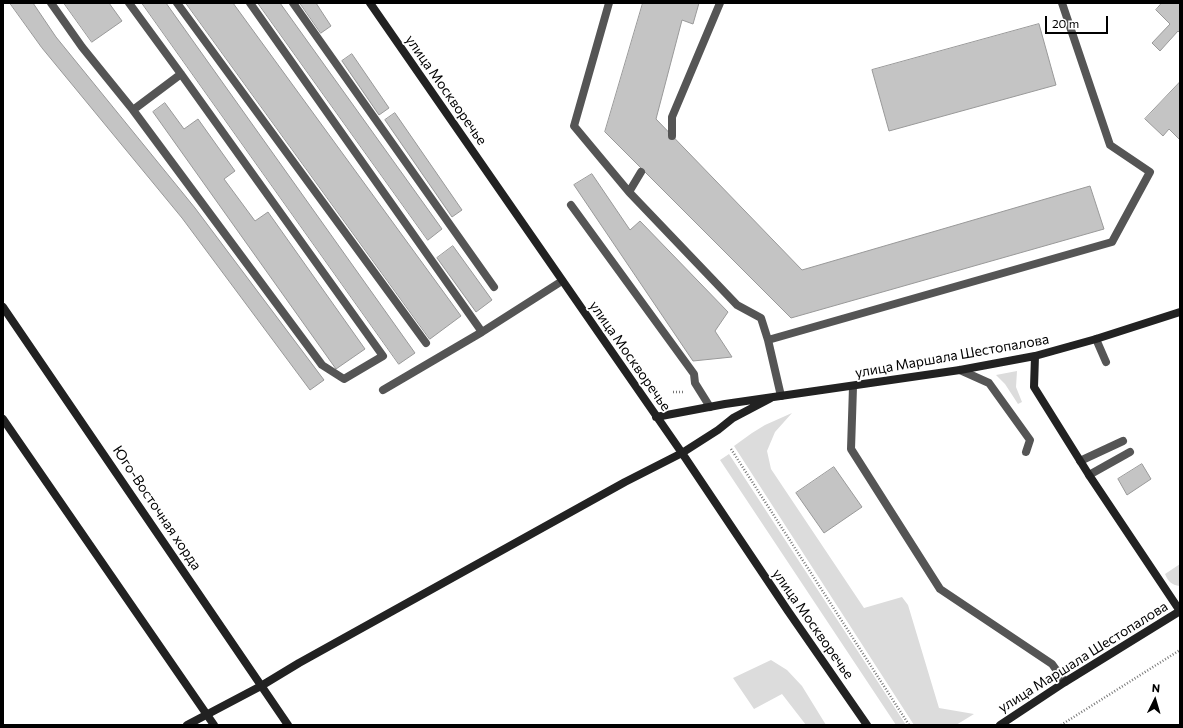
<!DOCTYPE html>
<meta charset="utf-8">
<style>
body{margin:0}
#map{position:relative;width:1183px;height:728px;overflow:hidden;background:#fff;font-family:Commissioner,sans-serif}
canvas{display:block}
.frame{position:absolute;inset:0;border:4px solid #000;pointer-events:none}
.north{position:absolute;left:1135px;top:680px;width:40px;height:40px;-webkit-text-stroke:3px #fff;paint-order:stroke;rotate:5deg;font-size:11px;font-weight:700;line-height:16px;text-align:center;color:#000}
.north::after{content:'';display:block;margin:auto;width:14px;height:18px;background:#000;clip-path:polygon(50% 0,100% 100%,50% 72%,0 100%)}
.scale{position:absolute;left:1045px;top:16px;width:63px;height:18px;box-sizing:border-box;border:2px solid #000;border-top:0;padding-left:5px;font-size:12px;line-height:14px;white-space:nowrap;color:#000;-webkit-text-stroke:3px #fff;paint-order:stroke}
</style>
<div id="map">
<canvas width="1183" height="728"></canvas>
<div class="frame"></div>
<div class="north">N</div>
<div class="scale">20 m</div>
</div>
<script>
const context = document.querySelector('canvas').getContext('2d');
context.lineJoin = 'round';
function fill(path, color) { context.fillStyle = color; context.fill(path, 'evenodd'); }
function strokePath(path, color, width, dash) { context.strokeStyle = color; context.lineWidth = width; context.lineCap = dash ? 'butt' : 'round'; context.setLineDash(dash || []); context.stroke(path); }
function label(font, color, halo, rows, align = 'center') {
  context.font = font + ' Commissioner,sans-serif'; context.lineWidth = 3.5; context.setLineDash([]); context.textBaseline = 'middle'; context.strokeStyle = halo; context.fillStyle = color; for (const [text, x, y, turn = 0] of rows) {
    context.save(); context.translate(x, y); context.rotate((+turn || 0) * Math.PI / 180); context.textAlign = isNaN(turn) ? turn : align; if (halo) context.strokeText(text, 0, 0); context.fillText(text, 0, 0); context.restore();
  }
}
const green = new Path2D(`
 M1017,371l-1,16 6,15 -4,2 -13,-20 -9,-9z
 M792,413l-17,19 -8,19 4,18 93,139 38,-11 6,8 31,103 35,6 -18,11h-42l-180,-279 18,-13 13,-8z
 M729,454l177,271h-10l-176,-265z
 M1180,564v22c-9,-1 -12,-5 -15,-12z
 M771,660l16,10 15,16 24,39h-20l-24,-31 -28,15 -21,-31z`);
const building = new Path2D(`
 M10,3h23l23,34 139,171 129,172 -14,10 -128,-172 -140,-170z
 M64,3h45l13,18 -30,21z
 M142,3h24l249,350 -16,11z
 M186,3h47l228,313 -31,23z
 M258,3h22l162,226 -14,11z
 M300,3h16l15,23 -10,7z
 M643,3h56l-6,21 -11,-4 -26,99 146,151 288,-84 14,43 -313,89 -186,-186z
 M1162,3h18v30l-2,-2 -18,20 -8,-8 18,-19 -14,-14z
 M1039,24l17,61 -167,46 -17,-61z
 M352,54l37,54 -10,7 -37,-54z
 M1180,82v58l-11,-11 -6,7 -18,-17z
 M165,103l19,26 14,-10 37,52 -11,8 31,42 13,-9 97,137 -29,20 -183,-257z
 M395,113l67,97 -10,7 -67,-97z
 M592,174l38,56 10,-9 88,91 -13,19 17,26 -39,4 -119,-176z
 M453,246l39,54 -16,12 -39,-54z
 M1142,464l9,15 -24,16 -9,-16z
 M834,467l28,40 -38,26 -28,-40z`);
const path = new Path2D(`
 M673,392h10
 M731,449l178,276
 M1061,725l119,-75`);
const lane = new Path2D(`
 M51,3l31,44 51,63 189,255 22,14 39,-23 -202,-282 -52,-71
 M177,3l249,340
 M250,3l232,329
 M293,3l201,284
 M609,3l-35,123 55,66
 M133,110l48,-36
 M672,136v-19l48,-114
 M641,172l-12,20 108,113 24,13 7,22 13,56
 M571,205l123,169 1,9 15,24
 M1096,339l10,23
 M768,340l344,-98 38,-70 -40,-27 -48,-142
 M960,370l29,13 41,57 -4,12
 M853,387l-2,62 89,140 112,75 13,18
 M383,390l99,-58 80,-51
 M1080,461l43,-20
 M1089,475l41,-23`);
const secondary = new Path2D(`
 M370,3l312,450 106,158 79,114
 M3,307l285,418
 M1035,356l-1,31 55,88 91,136
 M656,417l69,-13 235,-34 75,-14 61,-17 84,-27
 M3,419l211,306
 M187,725l74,-39 38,-23 326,-181 57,-29 36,-23 15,-12 38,-20
 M1000,725l65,-43 115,-71`);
const streetNames = [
 ["улица Москворечье",446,90,55],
 ["улица Москворечье",630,356,55],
 ["улица Маршала Шестопалова",952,356,-10],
 ["Юго-Восточная хорда",157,508,56],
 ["улица Москворечье",813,624,55],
 ["улица Маршала Шестопалова",1083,657,-32]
];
fill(green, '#dcdcdc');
fill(building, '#c4c4c4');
strokePath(building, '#999', 1);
strokePath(path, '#777', 2.5, [1, 2]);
strokePath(lane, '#555', 8);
strokePath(secondary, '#222', 8);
label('14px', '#000', '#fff', streetNames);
</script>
